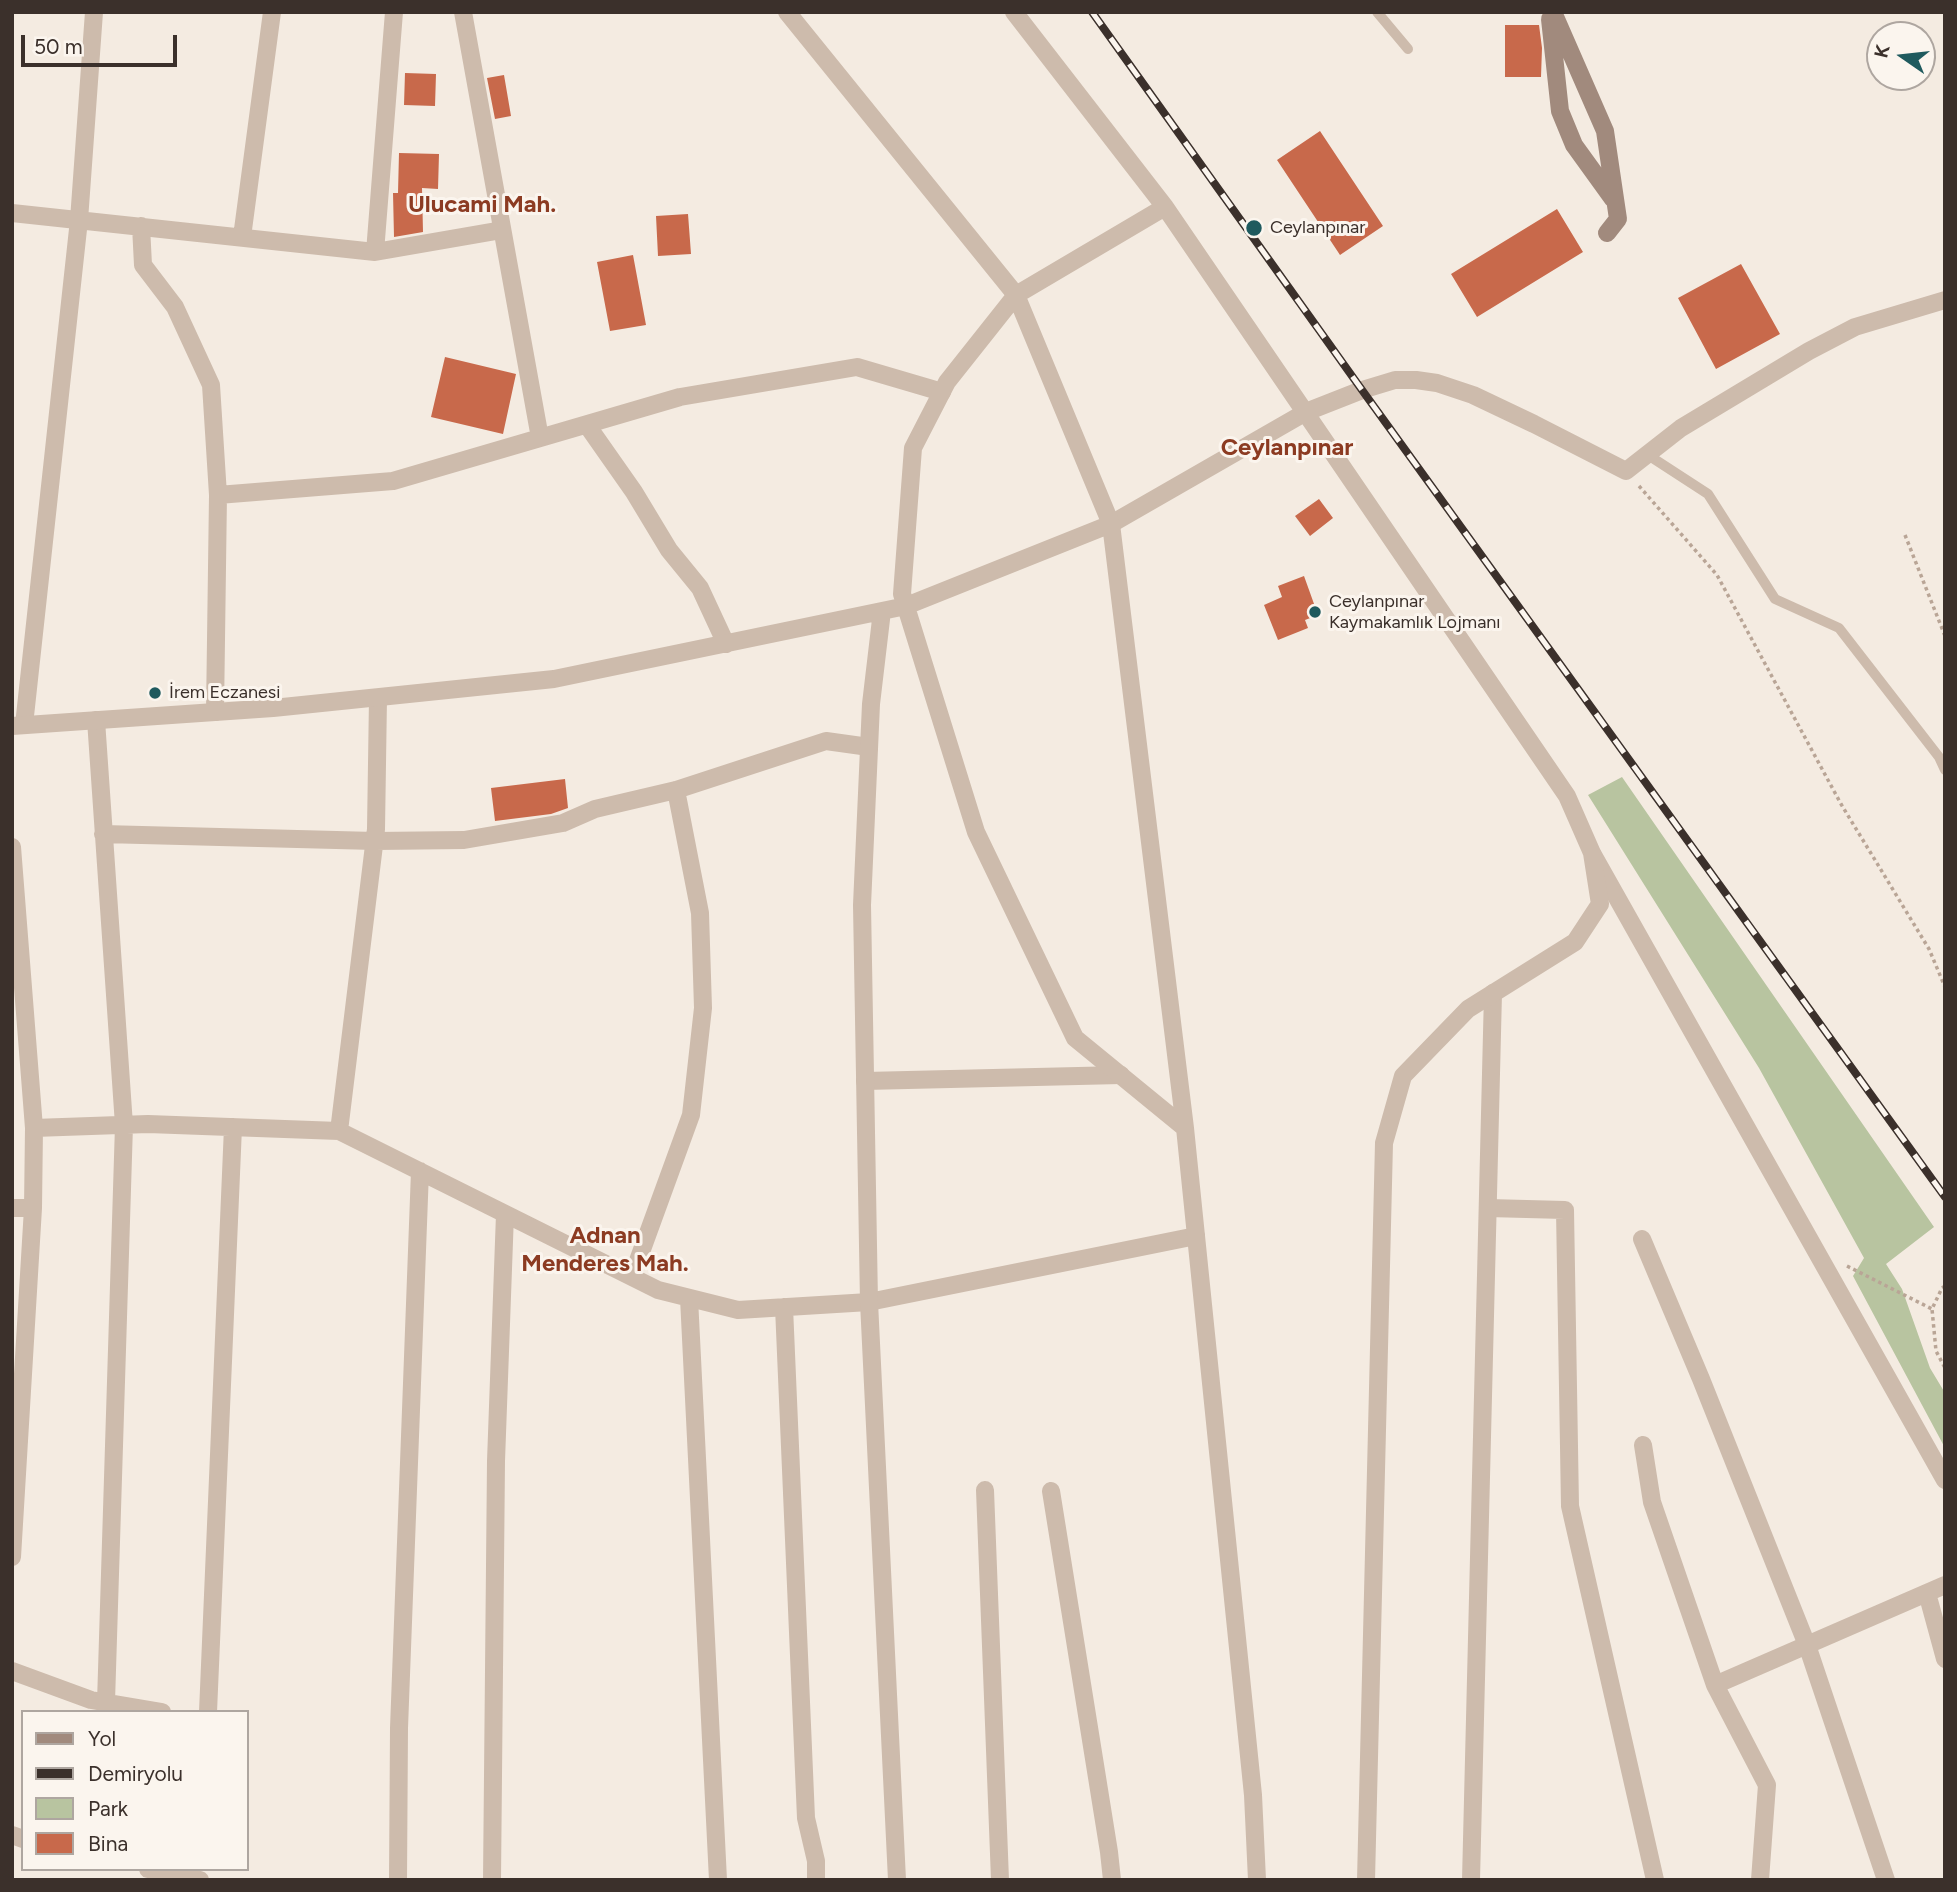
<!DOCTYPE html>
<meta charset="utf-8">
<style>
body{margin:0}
#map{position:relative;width:1957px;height:1892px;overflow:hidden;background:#f4ebe1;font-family:Figtree,sans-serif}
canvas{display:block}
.frame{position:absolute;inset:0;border:14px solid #3b302b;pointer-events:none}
.legend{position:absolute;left:21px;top:1710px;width:228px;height:161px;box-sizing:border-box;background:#fbf5ee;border:2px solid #aea6a0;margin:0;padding:9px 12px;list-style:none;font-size:21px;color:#3b302b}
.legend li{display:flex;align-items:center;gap:14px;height:35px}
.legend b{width:35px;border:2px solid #aea6a0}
.north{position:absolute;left:1866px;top:21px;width:70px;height:70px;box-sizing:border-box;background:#fbf5ee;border:2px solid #aea6a0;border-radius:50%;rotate:284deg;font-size:19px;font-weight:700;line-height:28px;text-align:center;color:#3b302b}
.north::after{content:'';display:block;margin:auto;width:24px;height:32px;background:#1f5a5e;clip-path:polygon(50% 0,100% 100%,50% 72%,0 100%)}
.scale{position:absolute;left:21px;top:35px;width:156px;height:32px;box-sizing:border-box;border:4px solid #3b302b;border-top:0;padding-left:9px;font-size:21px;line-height:24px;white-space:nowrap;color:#3b302b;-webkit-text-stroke:5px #fbf5ee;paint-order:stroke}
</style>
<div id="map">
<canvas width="1957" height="1892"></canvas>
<div class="frame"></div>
<ul class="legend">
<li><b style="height:9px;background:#a18a7d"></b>Yol</li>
<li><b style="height:9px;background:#3b302b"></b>Demiryolu</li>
<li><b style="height:19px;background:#b8c4a0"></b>Park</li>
<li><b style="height:19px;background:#c8694b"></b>Bina</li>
</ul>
<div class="north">K</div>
<div class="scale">50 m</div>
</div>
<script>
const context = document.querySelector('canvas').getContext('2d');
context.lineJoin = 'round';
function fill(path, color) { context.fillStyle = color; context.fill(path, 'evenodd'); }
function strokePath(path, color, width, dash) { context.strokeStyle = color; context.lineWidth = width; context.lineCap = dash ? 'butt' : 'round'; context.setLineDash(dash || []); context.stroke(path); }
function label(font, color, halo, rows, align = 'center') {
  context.font = font + ' Figtree,sans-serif'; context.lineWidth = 6; context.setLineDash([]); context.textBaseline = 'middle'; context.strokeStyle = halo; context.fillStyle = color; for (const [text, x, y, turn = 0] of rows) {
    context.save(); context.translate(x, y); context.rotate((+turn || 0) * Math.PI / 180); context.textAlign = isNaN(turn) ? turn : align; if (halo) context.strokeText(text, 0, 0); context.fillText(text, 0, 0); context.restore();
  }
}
const green = new Path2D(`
 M1622,777l312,450 -48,37 16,25 28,79 15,25v55l-92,-172 11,-18 -105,-190 -171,-273z`);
const building = new Path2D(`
 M1505,25h34l3,23 -1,29h-36z
 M405,73l31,1 -1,32 -31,-1z
 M504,75l7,41 -16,3 -8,-41z
 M1320,131l63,95 -43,29 -63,-95z
 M399,153l40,1 -1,35 -16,-1 1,44 -29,5 -1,-44h5z
 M1557,209l26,43 -106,65 -26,-43z
 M688,214l3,40 -33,2 -2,-40z
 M633,255l13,70 -36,6 -13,-69z
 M1741,264l39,70 -64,35 -38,-71z
 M445,357l71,17 -13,60 -72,-17z
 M1319,499l14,19 -23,18 -15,-20z
 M1304,576l14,39 -13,5 3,8 -30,12 -14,-35 18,-8 -4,-11z
 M565,779l3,29 -17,6 -56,7 -4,-33z`);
const path = new Path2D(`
 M1639,486l78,89 124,229 88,145 16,38
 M1905,535l40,101
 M1847,1266l85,43
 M1945,1286l-3,2 -10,21 4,42 9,17`);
const service = new Path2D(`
 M1377,12l31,37
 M1648,455l60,39 67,105 64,29 100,129 6,13`);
const minor = new Path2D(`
 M463,12l77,426
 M12,213l363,39 127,-22
 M141,226l2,39 32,42 36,78 7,110 -3,217
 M242,237l30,-225
 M375,252l19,-240
 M587,425l47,67 35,58 31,38 26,56
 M218,495l175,-14 287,-84 177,-30 85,25
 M1111,524l195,-112 56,-22 33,-10h21l21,3 36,12 61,29 92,47 55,-43 128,-77 46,-24 90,-27
 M96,720l28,405 -18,577
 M24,725l55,-505 15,-208
 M103,834l272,7 89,-1 99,-17 32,-14 81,-19 150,-49 43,6
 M12,847l22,281 -1,80 -21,349
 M1593,855l352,625
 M865,1081l256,-6
 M34,1128l114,-4 191,7 319,159 80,20 131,-8 327,-66
 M339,1131l37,-302 2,-131
 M12,1208h21
 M1488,1208l77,2 5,296 85,374
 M1642,1239l59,140 106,266 79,235
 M632,1277l59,-162 12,-107 -3,-95 -24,-123
 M689,1298l29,582
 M784,1307l22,511 10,43v19
 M1643,1445l9,57 63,183 52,100 -7,95
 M985,1490l15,390
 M1051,1491l58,361 3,28
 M1927,1593l18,66
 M12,1671l79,29 71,12
 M1715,1685l230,-100
 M208,1712l25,-585
 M12,1835l11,4
 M148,1869l52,11
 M398,1880l1,-152 21,-557
 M492,1880l4,-419 9,-247
 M1471,1880l22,-887`);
const tertiary = new Path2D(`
 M787,12l229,283 95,229 74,604 68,667 4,85
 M1014,12l151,195 402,589 25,57 8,51 -25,38 -107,67 -65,67 -19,67 -18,737
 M1165,207l-149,88 -69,87 -34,66 -11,146 74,238 99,206 110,90
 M882,611l-11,93 -9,201 7,397 28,578
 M12,726l261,-18 281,-29 352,-73 205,-82`);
const secondary = new Path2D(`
 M1553,12l52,119 13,88 -11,14
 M1550,19l10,92 14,34 39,54`);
const rail = new Path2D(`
 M1092,12l270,378 583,807`);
const markers = [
 [1254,228,9,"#1f5a5e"],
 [1315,612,7,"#1f5a5e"],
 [155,693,7,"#1f5a5e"]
];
const poiNames = [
 ["Ceylanpınar",1270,228],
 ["Ceylanpınar",1329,602],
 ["Kaymakamlık Lojmanı",1329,623],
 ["İrem Eczanesi",169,693]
];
const districtNames = [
 ["Ulucami Mah.",482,205],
 ["Ceylanpınar",1287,448],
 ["Adnan",605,1236],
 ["Menderes Mah.",605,1264]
];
fill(green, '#b8c4a0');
fill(building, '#c8694b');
strokePath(path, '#b9a596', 3.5, [3.5, 3.5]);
strokePath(service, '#cdbbac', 10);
strokePath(minor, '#cdbbac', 18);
strokePath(tertiary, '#cdbbac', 18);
strokePath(secondary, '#a18a7d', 18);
strokePath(rail, '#3b302b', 8);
strokePath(rail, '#fbf5ee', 5, [16]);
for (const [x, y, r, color] of markers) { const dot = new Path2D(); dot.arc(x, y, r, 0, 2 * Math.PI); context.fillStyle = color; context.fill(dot); strokePath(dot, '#fbf5ee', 2.5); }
label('18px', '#3b302b', '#fbf5ee', poiNames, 'left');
label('bold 24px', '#8c3b22', '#fbf5ee', districtNames);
</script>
